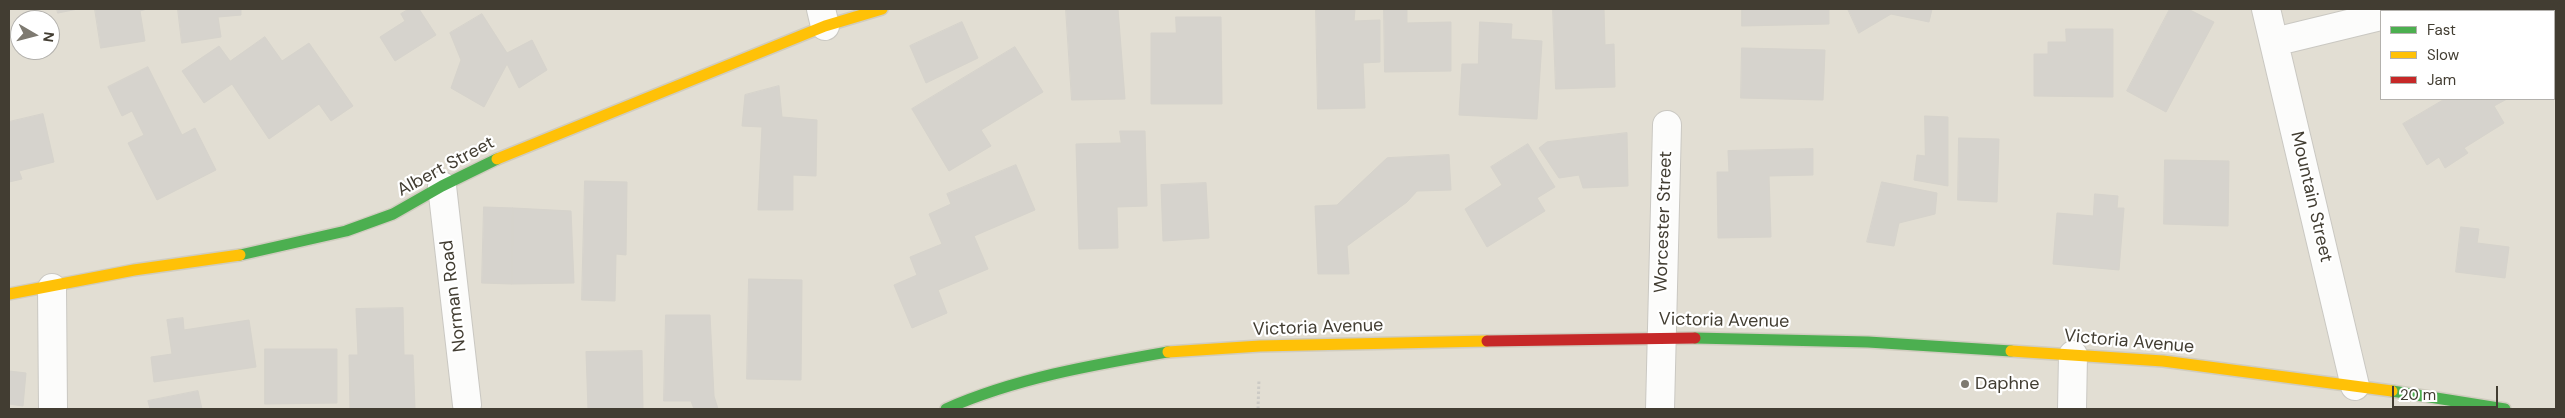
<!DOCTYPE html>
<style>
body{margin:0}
#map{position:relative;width:2565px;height:418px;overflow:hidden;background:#eeece6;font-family:"DM Sans",sans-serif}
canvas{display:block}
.frame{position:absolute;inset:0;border:10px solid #423d32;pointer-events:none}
.legend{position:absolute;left:2380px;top:10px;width:175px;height:90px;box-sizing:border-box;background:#fff;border:1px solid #b3b1ad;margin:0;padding:6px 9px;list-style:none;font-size:15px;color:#423d32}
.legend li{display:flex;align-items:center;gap:10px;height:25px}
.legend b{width:25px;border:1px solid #b3b1ad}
.north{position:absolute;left:10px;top:10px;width:50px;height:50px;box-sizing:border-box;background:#fff;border:1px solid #b3b1ad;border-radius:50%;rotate:98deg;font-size:14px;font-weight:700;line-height:20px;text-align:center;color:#423d32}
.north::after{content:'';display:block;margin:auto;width:18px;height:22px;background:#7e7a71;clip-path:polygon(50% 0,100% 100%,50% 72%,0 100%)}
.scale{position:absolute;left:2392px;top:386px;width:106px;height:22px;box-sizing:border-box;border:2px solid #423d32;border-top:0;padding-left:6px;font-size:15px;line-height:18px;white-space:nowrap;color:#423d32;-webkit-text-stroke:4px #fff;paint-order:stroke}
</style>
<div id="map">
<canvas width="2565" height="418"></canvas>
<div class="frame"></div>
<ul class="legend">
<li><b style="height:6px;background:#4caf50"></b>Fast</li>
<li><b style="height:6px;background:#ffc107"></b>Slow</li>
<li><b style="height:6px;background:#c62828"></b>Jam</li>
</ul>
<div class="north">N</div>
<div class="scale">20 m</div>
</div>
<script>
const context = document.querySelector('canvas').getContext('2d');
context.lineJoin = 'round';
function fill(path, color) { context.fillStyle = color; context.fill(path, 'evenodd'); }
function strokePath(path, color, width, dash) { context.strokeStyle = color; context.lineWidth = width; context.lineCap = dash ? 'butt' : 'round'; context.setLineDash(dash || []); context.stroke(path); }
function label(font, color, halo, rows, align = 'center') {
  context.font = font + ' "DM Sans",sans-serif'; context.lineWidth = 4.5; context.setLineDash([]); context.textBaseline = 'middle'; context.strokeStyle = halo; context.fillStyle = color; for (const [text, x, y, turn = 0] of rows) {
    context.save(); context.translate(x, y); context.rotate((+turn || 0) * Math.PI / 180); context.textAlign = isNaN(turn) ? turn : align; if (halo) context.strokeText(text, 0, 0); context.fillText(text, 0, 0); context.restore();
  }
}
const residential = new Path2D(`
 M9,9h2547v400h-2547zM2381,11h173v88h-173zM20,20h30v30h-30z`);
const building = new Path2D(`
 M57,9h21l-20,4z
 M95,9h52l-7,2 5,30 -44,7z
 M178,9h63v6l-23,2 3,20 -39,6z
 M409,9h10l17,26 -41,26 -15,-24 25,-16 -4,-7z
 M1066,9h52l7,90 -53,1z
 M1316,9h39l-1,12 26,-1v42l-17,1 2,45 -47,1z
 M1384,9h23v14l44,-1v49l-66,1z
 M1553,9h51l1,36 9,-1 1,43 -59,2z
 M1742,9h87v15l-87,2z
 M1848,9h84l-3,13 -38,-8 -32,19z
 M2170,9h18l26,13 -48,90 -39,-21z
 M482,14l25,39 25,-13 15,30 -28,18 -12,-24 -23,43 -33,-19 10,-28 -11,-27z
 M1176,17h45l1,87h-71v-71h25z
 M962,22l16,36 -52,25 -16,-37z
 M1480,22l32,2 -1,15 31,2 -5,78 -78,-4 3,-51h16z
 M2066,29h47v68l-79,-1v-42h14v-12h18z
 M265,37l17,24 27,-18 44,63 -22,15 -12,-17 -50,35 -37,-55 -28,19 -22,-32 37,-25 11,15z
 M1015,47l28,45 -62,38 10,16 -42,25 -37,-62z
 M1742,48l83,2 -2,50 -82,-2z
 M148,67l34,68 13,-7 21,42 -59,30 -29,-57 16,-8 -12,-24 -10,5 -14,-29z
 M779,86l3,31 35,3 -1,56 -23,-1v35h-35l4,-83 -20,-1 3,-31z
 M2445,99h62l-13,7 10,17 -40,25 4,5 -23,15 -6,-11 -12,8 -24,-41z
 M43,114l11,48 -35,9 3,8 -13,3v-60z
 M1925,116l23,1v69l-34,-6 3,-25 8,1z
 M1120,131h25l2,75 -30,1 1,41 -39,1 -3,-105 45,-1z
 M1627,133l1,53 -45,2 -4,-13 -20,3 -20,-30 8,-6z
 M1959,138l40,1 -2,63 -39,-2z
 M1528,144l27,43 -18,11 8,13 -58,36 -22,-38 37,-24 -11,-18z
 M1813,149v26l-44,1 2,61 -53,1 -1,-66h12l-1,-21z
 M1449,155l2,35 -34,1 -10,11 -60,44 2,28h-31l-3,-68 22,-1 50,-47z
 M2165,160l64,1 -1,65 -64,-2z
 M1016,165l19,45 -61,26 14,33 -50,21 9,23 -35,15 -18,-43 23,-10 -7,-18 32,-13 -13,-30 22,-10 -4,-10z
 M585,181l42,1 -1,73 -10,-1 -1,47 -33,-1z
 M1882,182l55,11 -2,21 -36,9 -5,23 -27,-4z
 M1206,183l3,55 -46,3 -2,-56z
 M2095,194l23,2 -1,12h7l-5,62 -66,-6 4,-51 36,3z
 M484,207l29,1 -1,76 -30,-1z
 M513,208l58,3 3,72 -62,1z
 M2461,227l18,2 -2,14 32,4 -4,31 -49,-6z
 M749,279l53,1 -1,100 -54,-1z
 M403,308l1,47h9l2,54h-65l-1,-54h9l-2,-46z
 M666,315h44l4,81 4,13h-24l-3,-8h-27z
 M183,318l1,12 65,-10 7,47 -102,15 -3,-25 21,-3 -5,-34z
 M265,349h72v54l-72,1z
 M642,351l1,58h-55l-2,-57z
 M9,371l17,2 -3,33 -14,-2z
 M198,391l4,18h-52l-2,-8z`);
const path = new Path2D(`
 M1258,409l1,-30`);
const street = new Path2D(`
 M821,9l4,17
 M2266,9l89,377
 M2401,11l10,-2
 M2274,42l107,-26
 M442,186l25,219
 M52,288l1,121
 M1660,409l7,-284
 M2072,409l1,-54`);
const fast = new Path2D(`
 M240,255l106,-24 47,-17 49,-28 55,-27
 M1695,338l173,4 143,9
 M2392,391l113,18
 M946,409c70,-31 147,-44 222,-57`);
const slow = new Path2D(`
 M497,159l328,-133 57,-17
 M9,294l125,-24 106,-15
 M2011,351l152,10 229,30
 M1168,352l92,-6 227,-5`);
const jam = new Path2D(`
 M1487,341l208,-3`);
const markers = [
 [1965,384,5,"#7e7a71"]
];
const streetNames = [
 ["Albert Street",446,167,-28],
 ["Mountain Street",2311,197,77],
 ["Worcester Street",1664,222,-88],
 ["Norman Road",454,296,-97],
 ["Victoria Avenue",1724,321,1],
 ["Victoria Avenue",1318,328,-2],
 ["Victoria Avenue",2129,342,5]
];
const poiNames = [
 ["Daphne",1975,384]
];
fill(residential, '#e2ded3');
fill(building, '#d6d3cd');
strokePath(building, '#d6d3cc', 1);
strokePath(street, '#cac8c2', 30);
strokePath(fast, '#d0ccbf', 14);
strokePath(slow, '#d0ccbf', 14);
strokePath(jam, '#d0ccbf', 14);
strokePath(path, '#cccac5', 3, [2.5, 2.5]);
strokePath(street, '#fcfcfb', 28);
strokePath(fast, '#4caf50', 11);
strokePath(slow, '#ffc107', 11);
strokePath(jam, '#c62828', 11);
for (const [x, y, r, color] of markers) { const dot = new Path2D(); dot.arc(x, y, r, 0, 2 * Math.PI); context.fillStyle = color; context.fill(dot); strokePath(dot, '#fff', 2); }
label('18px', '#423d32', '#fff', streetNames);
label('18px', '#423d32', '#fff', poiNames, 'left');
</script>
